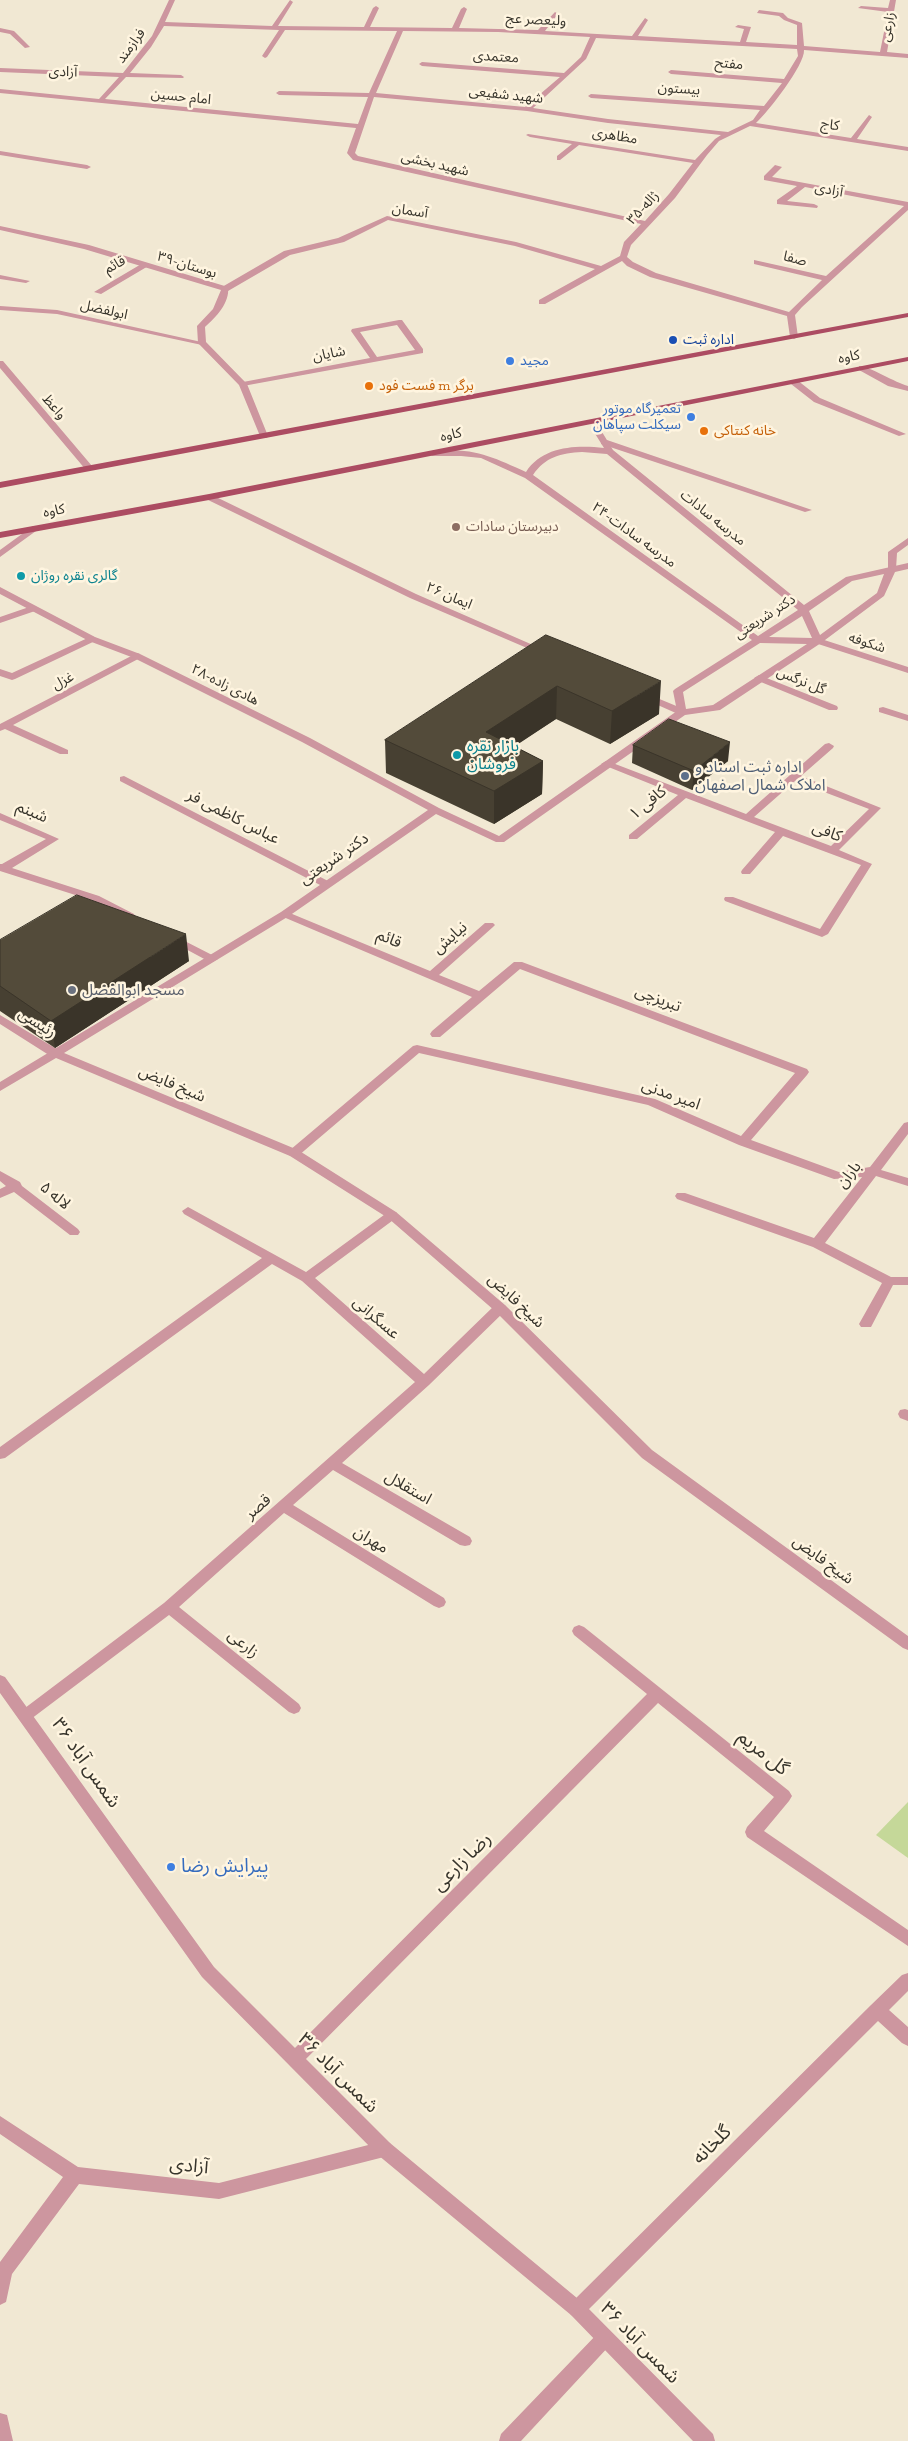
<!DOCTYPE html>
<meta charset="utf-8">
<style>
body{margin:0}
canvas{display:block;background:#f1e8d3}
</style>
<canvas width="908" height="2441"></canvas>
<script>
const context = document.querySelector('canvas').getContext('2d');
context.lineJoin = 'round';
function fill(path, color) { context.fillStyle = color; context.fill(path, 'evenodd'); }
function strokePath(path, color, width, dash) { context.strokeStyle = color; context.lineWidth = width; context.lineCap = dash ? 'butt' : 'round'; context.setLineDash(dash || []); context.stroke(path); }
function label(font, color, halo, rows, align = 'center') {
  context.font = font + ' "Zilla Slab","Noto Sans Arabic",serif'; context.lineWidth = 5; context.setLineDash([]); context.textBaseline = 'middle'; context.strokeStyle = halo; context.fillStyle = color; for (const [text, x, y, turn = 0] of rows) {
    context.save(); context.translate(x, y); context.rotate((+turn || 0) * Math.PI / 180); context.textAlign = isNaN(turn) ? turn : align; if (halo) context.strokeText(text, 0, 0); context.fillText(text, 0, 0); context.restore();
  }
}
const green = new Path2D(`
 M908,1802v56l-32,-23z`);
const minor = new Path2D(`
 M169,0h6l-10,22 107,4 18,-26 3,2 -15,24 86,1 9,-19 3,-2 3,2 -9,19 82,1 9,-19 3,-2 3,2 -8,19 79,2 17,-18 3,2 -13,17 87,5 13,-18 3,2 -10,16 102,6 4,-13 -9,-2 3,-2 13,2 -5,15 51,3v-20l-13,-5 -5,-4 -22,-3 2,-3 24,3 5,5 14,5 2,23 76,6 8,-40 -30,-4 3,-2 27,2 2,-8h6l-9,52 21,2v4l-104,-8c1,15 -36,62 -48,73l95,15 18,-23 3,2 -15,22 51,8v4l-158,-25 -31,15 -12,14 -32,43 -44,47 -4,12 6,5 23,11 133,39 33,-32 -68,-16v-4l72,16 78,-70 -99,-19 -18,14 27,3 4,2 -1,2 -40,-4v-4l20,-14 -33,-6v-4l11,-11 7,2 -10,10 136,25v8l-106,97 -7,8 3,22 -4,2 -4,-2 -3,-21 -137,-39 -23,-11 -5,-5 -77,43h-6v-4l56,-31 -80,-23 -127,-26 -44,22 -54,13 -62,36h-6v-4l62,-36 54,-13 49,-22 129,26 85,24 19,-10 4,-14 17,-18 -288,-64 -6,-7 9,-25 -356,-35v-4l99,10 20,-22 -119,-5v-4l123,5 29,-37zM164,26l115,4 -17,26 3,2 2,-1 18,-27 112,1 -28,62 -90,-2 -3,2 3,2 89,2 -10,27 -253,-25 21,-22 57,1 1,-1 -3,-2 -51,-2 21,-26zM403,31l95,1 92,5 -9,20 -17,16 -142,-11 -3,2 3,2 138,11 -35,30 -149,-14zM596,38l201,11 1,7 -14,23 -113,-9 -3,2 3,2 111,9 -18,23 -173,-12 -3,2 3,2 169,12 -7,10 -25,12 -120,-13 -75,-11 53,-49zM374,97l153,14 81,12 113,12 -6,4 -20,21 -167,-26 -2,1 4,2 42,7 -15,12v4h3l19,-15 114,18 -24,31 -24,27 -287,-65 -3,-3z
 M0,28l14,3 16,16 -5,1 -15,-14 -10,-2z
 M0,151l87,14 4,2 -4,2 -87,-14z
 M143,263l7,2 -49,29 -7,-2z
 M0,275l30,6 -4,2 -26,-4z
 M0,306l57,4 149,33 -4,2 -145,-31 -57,-4z
 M399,320h3l21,29v4l-180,33 -4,-2 4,-2 127,-24 -19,-27 1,-2zM397,325l18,25 -38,7 -17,-25z
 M0,361h3l89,105v4h-6l-86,-102z
 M859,366c8,-1 37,17 49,20v5l-20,-5 -29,-16z
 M791,380h6l23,18 86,36 -7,2 -85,-34 -23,-18z
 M601,440h6l205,70 -7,2 -204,-68z
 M206,495h6l204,99 133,58 -2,2h-6l-131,-56 -204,-99z
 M908,538v7l-11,8 -1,16 -5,3 -3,-1v-19z
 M32,606l3,1v4l-35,12v-6z
 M92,636l5,3 -2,2 -80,38 -3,1 -12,-4v-7l12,4z
 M818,638l90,29v6l-93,-30v-4z
 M137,653l3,1v4l-127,67 55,25v4h-8l-55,-25 -5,2v-7z
 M759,675l78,31 1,2 -1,2h-8l-73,-30 -2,-2z
 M645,693l41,17 1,2 -5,3 -4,-1 -36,-16v-4z
 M883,707l25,8v6l-29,-9v-4z
 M829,743l5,3 -1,2 -32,28 80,32 -42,42 33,14 -44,70 -6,3 -97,-36 -1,-2 1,-2h8l87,32 41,-64 -78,-29 -33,38h-8l-1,-2 1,-2 33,-38 -89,-34 -49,41h-8v-4l49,-40 -77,-31 5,-3 4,1 136,52 79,-70zM795,781l74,28 -38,37 -77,-29z
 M124,776l206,106 1,2 -1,2h-8l-202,-105v-4z
 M0,813l59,26 -47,29 87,28 35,18 1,2 -1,2h-8l-35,-18 -91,-29v-7h2l44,-25 -46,-19z
 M285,911l145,60 55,-48h8l2,2 -2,2 -54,48 40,16 35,-29h8l285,107 2,3 -2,3 -56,65 88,32 31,-5 34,-44 4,-1v12l-27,36 27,8v8l-32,-10 -51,67 66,34h17v8h-15l-22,42h-10l-2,-3 23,-41 -69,-36 -136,-48 -2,-3 2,-3h8l129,45 48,-61 -28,2 -95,-34 -91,-40 -229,-52 -121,103h-8l-2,-3 2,-3 123,-104 4,-1 238,54 86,37 54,-63 -275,-104 -80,68h-8l-2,-3 2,-3 40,-34 -191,-81 -1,-2z
 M173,935l43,22 2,2 -6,3 -4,-1 -39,-21 -2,-2 2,-2z
 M0,1015l60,36 2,3 -2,3h-8l-52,-33z
 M0,1171l20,11 2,4 56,43 2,3 -2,3h-8l-56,-43 -14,6v-9l6,-3 -6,-5z
 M188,1207l118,65 82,-60h8l2,3 -2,3 -81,60 109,96 71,-69h10l1,3 -1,3 -76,74 -87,78 128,74 2,4 -2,4 -5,1 -5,-1 -127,-75 -40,35 151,93 2,4 -2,4 -5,2 -5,-2 -150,-93 -105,94 120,97 2,4 -2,4 -5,2 -5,-2 -120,-97 -138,104 -5,2 -5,-2 -2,-4 2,-4 143,-108 251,-221 -113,-101 -30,-17 -267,194 -5,1v-12l262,-189 -78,-44 -2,-3z
 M905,1409l3,1v11l-8,-3 -2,-4 2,-4z
 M579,1625l5,2 205,164 3,5 -3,5 -25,30 144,99v16l-161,-109 -2,-5 2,-5 27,-30 -116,-94 -357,361 -6,3 -6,-3 -2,-5 2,-5 358,-360 -73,-59 -2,-4 2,-4z
 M908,1973v18l-19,19 19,17v19l-6,-3 -24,-22 -295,294 -6,3 -6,-3 -3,-6 3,-6 300,-298 31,-30z
 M0,2116l78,51 141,16 165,-42 6,2 3,6 -3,6 -6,2 -165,42 -140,-15 -67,90 -6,28 -6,3v-43l63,-85 -63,-43z
 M605,2329l6,3 3,6 -3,6 -90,97h-22l2,-7 98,-102z
 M0,2413l7,2 6,26h-13z`);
const tertiary = new Path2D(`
 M0,226l89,19 139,42c2,16 -12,30 -23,40l1,15 41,42 21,52 -1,2 -7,-2 -21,-51 -41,-42 -1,-17 16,-17 8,-19 -137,-41 -84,-19z
 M604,416l7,2 -5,5 -4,9 11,18 191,155 42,-28 62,-14v6l-13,3 -11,24 -63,47 -101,67 -35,5 -181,127h-8l-60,-28 -147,102 -225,137 234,97 98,62 109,93 147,145 256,186v14l-5,-2 -261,-190 -147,-147 -107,-93 -98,-62 -234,-98 -56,33v-9l281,-170 147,-102 -126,-68 -168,-84 -45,-17 -89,-47v-7l95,50 45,17 170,84 129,70 60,28 178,-125 -4,-20 2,-2 77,-49 -227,-162 -44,-20 -20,-2h-29l-4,-3c5,-4 12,-3 19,-3 33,0 50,9 79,22 17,-26 50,-27 78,-24l-10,-16 4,-10zM582,452l25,2 191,156 -40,26 -225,-161c12,-18 28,-22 49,-23zM884,574l-7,19 -57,42 -11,-24 43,-30zM802,616l10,22 -43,-1zM760,643l47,1 -94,61 -27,4 -3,-17z
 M33,526l3,1v4l-36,26v-7z
 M0,1675l5,2 209,290 176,176 193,160 130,131 2,7h-22l-122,-126 -193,-160 -176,-178 -202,-284z`);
const primary = new Path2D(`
 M908,313v4l-908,171v-6z
 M908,357v4l-699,139 -209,38v-6l209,-38z`);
const wall = new Path2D(`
 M546,635l113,79 -49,30 -54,-25 -42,27 29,15 -1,33 -48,30 -108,-51 -1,-33z
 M633,745l95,16 -36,29 -60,-27z
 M0,940l189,21 -134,87 -55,-37z`);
const shadedWall = new Path2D(`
 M661,681l-2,33 -49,30 2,-33z
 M557,686l-1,33 -71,47 1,-34z
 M730,742l-2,19 -36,29 2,-19z
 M543,761l-1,33 -48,30v-33z
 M186,934l3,27 -134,87 -4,-27z`);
const building = new Path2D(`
 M546,635l115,46 -49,30 -55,-25 -71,46 57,29 -49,30 -109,-51z
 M669,719l61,23 -36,29 -61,-26z
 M77,895l109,39 -135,87 -51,-35v-46z`);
const markers = [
 [673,340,5,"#1a4fb4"],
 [510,361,5,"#3f7fe0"],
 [369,386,5,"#e8710a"],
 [691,417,5,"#3f7fe0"],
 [704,431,5,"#e8710a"],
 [456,527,5,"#8d6e63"],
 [21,576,5,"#0f9aa8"],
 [457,755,5,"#0f9aa8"],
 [685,776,5,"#5c6f8a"],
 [72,990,5,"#6b7280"],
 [171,1867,5,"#3f7fe0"]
];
const farStreetnames = [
 ["ولیعصر عج",536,20,3],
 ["زارعی",888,27,-79],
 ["فرازمند",131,46,-54],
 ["معتمدی",496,57,4],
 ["مفتح",729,64,5],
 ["آزادی",63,72,2],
 ["بیستون",679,89,4],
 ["شهید شفیعی",506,95,6],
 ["امام حسین",181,97,6],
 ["کاج",830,125,8],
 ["مظاهری",615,136,9],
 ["شهید بخشی",435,164,13],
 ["آزادی",829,190,11],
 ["۳۵-ژاله",643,208,-47],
 ["آسمان",410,211,9],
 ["صفا",795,259,14],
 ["قائم",115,265,-29],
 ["۳۹-بوستان",187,265,17],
 ["ابولفضل",104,310,13],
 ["شایان",329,354,-11],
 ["کاوه",849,357,-11],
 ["واعظ",54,407,49],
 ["کاوه",451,435,-12],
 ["کاوه",54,511,-11],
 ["مدرسه سادات",713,518,39],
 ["۲۴-مدرسه سادات",634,535,36],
 ["۲۶ ایمان",449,596,23],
 ["دکتر شریعتی",765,617,-33],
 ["شکوفه",867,643,18],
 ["غزل",63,681,-27],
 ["گل نرگس",801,681,22],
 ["۲۸-هادی زاده",225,685,27]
];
const farTransitnames = [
 ["اداره ثبت",683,340]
];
const farShopnames = [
 ["مجید",520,361],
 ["تعمیرگاه موتور",681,409,"right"],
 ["سیکلت سپاهان",681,425,"right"]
];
const farFoodnames = [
 ["فست فود m برگر",379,386],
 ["خانه کنتاکی",714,431]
];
const farEducationnames = [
 ["دبیرستان سادات",466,527]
];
const farCulturenames = [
 ["گالری نقره روژان",31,576]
];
const cultureNames = [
 ["بازار نقره",467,746],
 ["فروشان",467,764]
];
const serviceNames = [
 ["اداره ثبت اسناد و",695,767],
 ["املاک شمال اصفهان",695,785]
];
const streetNames = [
 ["کافی ۱",648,803,-40],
 ["شبنم",32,812,23],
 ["عباس کاظمی فر",233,817,27],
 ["کافی",827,832,21],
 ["دکتر شریعتی",334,859,-34],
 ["نیایش",450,938,-41],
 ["قائم",389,939,23],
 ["تبریزچی",658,999,21],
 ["رئیسی",37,1023,32],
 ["شیخ فایض",172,1084,23],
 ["امیر مدنی",671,1095,20],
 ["باران",849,1175,-52],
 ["لاله ۵",55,1196,39],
 ["شیخ فایض",516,1301,43],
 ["عسگرانی",376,1318,41],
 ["استقلال",408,1488,30],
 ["قصر",258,1507,-41],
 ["مهران",371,1540,32],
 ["شیخ فایض",823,1560,36],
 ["زارعی",243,1644,39]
];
const worshipNames = [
 ["مسجد ابوالفضل",82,990]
];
const nearStreetnames = [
 ["گل مریم",763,1753,39],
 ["شمس آباد ۳۶",86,1763,55],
 ["رضا زارعی",462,1862,-45],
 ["شمس آباد ۳۶",338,2073,45],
 ["گلخانه",712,2145,-45],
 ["آزادی",189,2166,6],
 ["شمس آباد ۳۶",640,2343,46]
];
const nearShopnames = [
 ["پیرایش رضا",181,1867]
];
fill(green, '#c5d899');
fill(minor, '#cd969f');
fill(tertiary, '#cd969f');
fill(primary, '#ac4c62');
fill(wall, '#474032');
fill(shadedWall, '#3a3429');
fill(building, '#534b3a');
strokePath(building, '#3a3429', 1);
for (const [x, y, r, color] of markers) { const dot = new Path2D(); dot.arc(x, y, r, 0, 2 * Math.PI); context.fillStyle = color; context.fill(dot); strokePath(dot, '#fff5e0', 2); }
label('14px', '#38352c', '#fff5e0', farStreetnames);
label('14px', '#164399', '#fff5e0', farTransitnames, 'left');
label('14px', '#366cbe', '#fff5e0', farShopnames, 'left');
label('14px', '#c56008', '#fff5e0', farFoodnames, 'left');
label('14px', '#785e54', '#fff5e0', farEducationnames, 'left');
label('14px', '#0d838f', '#fff5e0', farCulturenames, 'left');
label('16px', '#0d838f', '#fff5e0', cultureNames, 'left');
label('16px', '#4e5e75', '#fff5e0', serviceNames, 'left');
label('16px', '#38352c', '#fff5e0', streetNames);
label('16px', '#5b616d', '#fff5e0', worshipNames, 'left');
label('19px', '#38352c', '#fff5e0', nearStreetnames);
label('19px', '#366cbe', '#fff5e0', nearShopnames, 'left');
</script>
